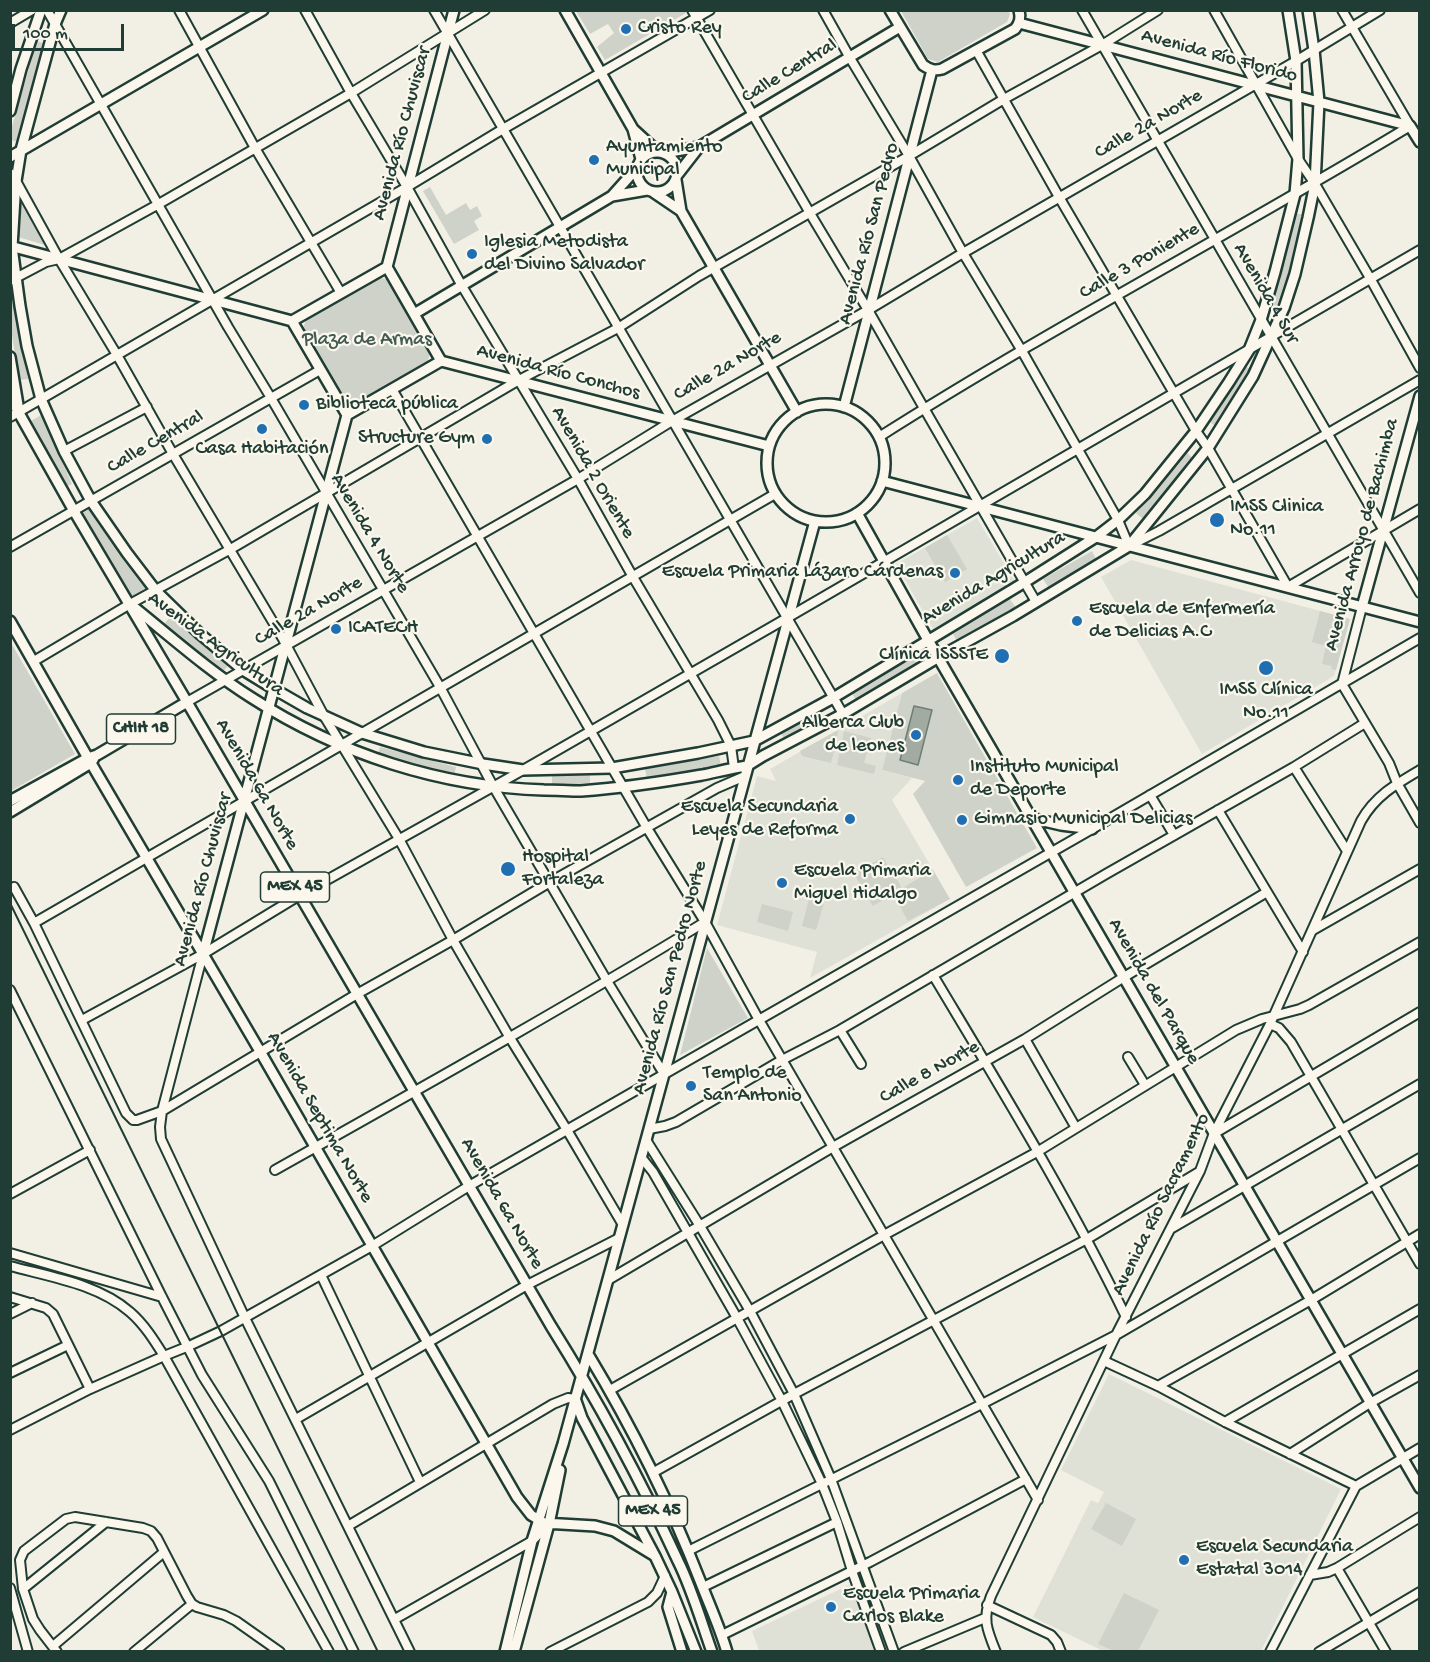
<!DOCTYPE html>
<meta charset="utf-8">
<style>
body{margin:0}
#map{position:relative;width:1430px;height:1662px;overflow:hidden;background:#f2f0e5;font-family:"Gochi Hand",sans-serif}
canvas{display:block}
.frame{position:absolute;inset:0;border:12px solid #1f3d34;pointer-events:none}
.scale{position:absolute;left:12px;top:24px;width:112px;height:27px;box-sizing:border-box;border:3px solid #1f3d34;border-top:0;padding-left:8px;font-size:18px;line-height:21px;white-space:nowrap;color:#1f3d34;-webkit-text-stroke:4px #fbf7ec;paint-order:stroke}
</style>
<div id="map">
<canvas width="1430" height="1662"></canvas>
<div class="frame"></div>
<div class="scale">100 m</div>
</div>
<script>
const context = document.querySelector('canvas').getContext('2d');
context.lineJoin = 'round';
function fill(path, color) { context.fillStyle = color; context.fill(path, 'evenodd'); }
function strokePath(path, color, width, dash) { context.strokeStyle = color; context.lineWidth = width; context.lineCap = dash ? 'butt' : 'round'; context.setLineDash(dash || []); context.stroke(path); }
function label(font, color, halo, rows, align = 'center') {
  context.font = font + ' "Gochi Hand",sans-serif'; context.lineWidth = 4.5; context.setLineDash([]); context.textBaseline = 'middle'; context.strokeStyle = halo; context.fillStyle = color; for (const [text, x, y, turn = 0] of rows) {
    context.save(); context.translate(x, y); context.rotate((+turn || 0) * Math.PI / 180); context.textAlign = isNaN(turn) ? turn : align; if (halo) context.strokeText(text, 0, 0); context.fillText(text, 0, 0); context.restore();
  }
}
const built = new Path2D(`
 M977,518l38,64 -82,47 -37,-65z
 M1131,560l219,59 -16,57 -132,78 -101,-177z
 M902,693l-20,77 30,8 -20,22 58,99 -140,79 7,-26 -100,-27 40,-149 19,5 -6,-12z
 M1109,1374l232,115 -80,162h-158l-70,-34 58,-117 7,3 6,-11 -43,-22z
 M853,1583l23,68h-117l-7,-20z`);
const green = new Path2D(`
 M684,10l2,3 -81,47 -8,-13 17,-14 -6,-9 -18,10 -14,-23z
 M1008,11l2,3 -3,8 -69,40 -10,-3 -27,-48z
 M37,41l9,3 -28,98 -7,-2 -1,-7z
 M430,187l16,28 20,-12 4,7 7,-4 5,10 -8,5 5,9 -25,14 -31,-53z
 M21,201l27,45 -30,-9z
 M1293,213l12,2 -24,94 -10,-3 11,-42z
 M378,277l11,3 41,72 -2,9 -72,43 -11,-3 -42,-73 3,-8z
 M15,302l13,77 -9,1 -8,-51 -1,-26z
 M1245,366l7,4 -36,56 -7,-4z
 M41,415l31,69 -5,2 -36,-65z
 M1187,453l7,6 -51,60 -7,-6z
 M88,503l64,89 -21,12 -59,-93z
 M947,535l20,34 -22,13 -20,-34z
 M1092,551l5,10 -48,27 -6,-9z
 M1010,599l6,9 -58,35 -5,-9z
 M1320,611l30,8 -14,51 -5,-1 1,-3 -10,-2 4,-18 -14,-4z
 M171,616l57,50 -8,9 -57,-50z
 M10,641l65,113 -64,37 -1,-1z
 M914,657l4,7 -62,37 -4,-8z
 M937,673l100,175 -71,39 -53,-93 12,-13 -43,-11 20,-77z
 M820,710l6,11 -38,23 -7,-10z
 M838,730l-1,9 -6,24 -29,-7 -2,-5z
 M844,731l27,7 -7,25 12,3 -2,8 -37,-9z
 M380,747l76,20 -2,9 -77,-20z
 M719,756l2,10 -73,13v4l-3,-14z
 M552,773l38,1v13l-38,3z
 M883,857l19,31 31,-18 17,29 -42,22 -15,-27 -20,12 -19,-32z
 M809,899l15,4 -8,27 -14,-4z
 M762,904l31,8 -5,19 -31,-9z
 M707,948l41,70 -68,37z
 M1106,1503l30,16 -14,27 -31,-17z
 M1124,1593l35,17 -21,41h-24l-16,-7z`);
const water = new Path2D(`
 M914,706l18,4 -14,55 -18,-5z`);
const minor = new Path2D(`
 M47,10l181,317 43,71 169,289 53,99 114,195 57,93
 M179,10l76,138 86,145
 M305,10l46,83 56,94 55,99 116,193 55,98 85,143 13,26 3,22
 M434,10l409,704
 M692,10l122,210 54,90 53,93 115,199
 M823,10l27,48 59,98 54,97 59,98 96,169 11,26 30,-15 261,-151
 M1082,10l338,583
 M1214,10l84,149 17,25 55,94 50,90
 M10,23l22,-13
 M976,50l83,147 137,234 12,17 80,139 132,-78
 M10,173l6,8 43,78 58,96 56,99 110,185 41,77 75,123 54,101 57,98 57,92 56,95
 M10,281l36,-19 13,-3 98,-54 194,-112 134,-83
 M392,389l255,439 58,94 54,98 279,480
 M10,417l397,-230 96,-58 207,-119
 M879,437c173,-110 356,-205 531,-311l-68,-116
 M64,451l83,-44
 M10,547l310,-177
 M1362,607l-20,77 47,79 8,20 23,40
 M34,661l96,-57 99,-54 290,-170 99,-52 81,-52 210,-120 95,-57 98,-54 56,-35
 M187,702l391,-223 94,-58 196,-111 95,-57 333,-192 84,-51
 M1294,767l53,84
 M1150,795l24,40
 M1218,810l85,142
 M14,887l20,36 92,190 7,7h4l25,-9 195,-117 96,-54 97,-58 167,-94 28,-12
 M34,923l741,-429
 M1313,930l107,-61
 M203,954l-41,157 -2,16 1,12 84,179 165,334
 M933,975c67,112 136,224 193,342
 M10,990l152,307 40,78 67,106 85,171
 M82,1020l121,-66 97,-59 223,-125 264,-152 633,-368
 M1270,1024l9,4 12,14 129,222
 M840,1030l21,34
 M1025,1039l51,89
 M1128,1057l17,28
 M649,1129l16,-3 11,-4 106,-62 58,-30 266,-156 188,-107 71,-44
 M1215,1133l205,-121
 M646,1140l54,86 50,85 44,83 37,85 63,173
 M641,1157l12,15 84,146 45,83 40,83 15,38 15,49 29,81
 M275,1170c144,-81 289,-162 430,-248
 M10,1194l80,-44
 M1172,1228l248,-144
 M10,1253l152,44
 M10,1266c41,11 88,18 120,46 14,12 24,28 34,44l165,296
 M321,1275l99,207
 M608,1280l225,-133 192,-108 99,-62 143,-85
 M10,1297l36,11 7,6 37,75
 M10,1314l22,-11
 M1104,1361l54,25 67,36 131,64
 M10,1373l58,-28
 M1158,1386l153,-86 109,-66
 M610,1390l274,-155 153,-83 199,-122 26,-11 38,-10 9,-4 111,-63
 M296,1419l231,-134 92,-47
 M1225,1422l195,-113
 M10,1430l80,-41 74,-33 25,-10 32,-15 151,-85 97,-60 623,-357 328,-191
 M1290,1454l80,-51 50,-28
 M654,1472l140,-78 293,-155 112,-67
 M1356,1486l64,-38
 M348,1526l205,-122 15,-6 8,1
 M688,1551l294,-147 134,-69 304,-177
 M1337,1568l49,84
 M1310,1575l18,-3 9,-4 83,-51
 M703,1587l134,-65
 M10,1588l18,64
 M23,1589l83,-67
 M987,1605l64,30 6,7 4,10
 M395,1619l137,-78 17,-17
 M722,1635l148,-73 156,-83
 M53,1646l111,-94
 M57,1652l-17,-22 -7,-11 -10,-30 -3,-29 4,-9 42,-32 9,-2 68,11 8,3 6,7 30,58 5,8 5,3 27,8 12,6 44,31
 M134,1652l58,-48
 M550,1652l98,-50 9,-9 8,-17
 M904,1652l81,-34
 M996,1652c-9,-22 -14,-33 -5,-56l125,-261 84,-164 14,-38 56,-109 91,-203c14,-25 35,-37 59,-51
 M1270,1652l86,-166
 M1319,1652l101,-60`);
const major = new Path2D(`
 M61,10l-6,14 -34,126 -5,31 -4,66 8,59 7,40 14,53 23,52 27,50 36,52 29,38 44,43 43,36 31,19 33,19 55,25 62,19 59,12 40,6 89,-2 86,-15 56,-12 79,-43 192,-116 71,-45 22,-17 27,-26 51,-63 33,-49 20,-32 12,-30 14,-48 20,-78 3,-35 -2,-98 -8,-51
 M565,10l68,119
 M890,10l33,55c7,5 12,6 19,4l73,-40c5,-6 6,-11 4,-19
 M1019,23l391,103
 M10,111l11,-42 20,-59
 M1410,126l10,16
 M699,147l201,-120
 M637 172a20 20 0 1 1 40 0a20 20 0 1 1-40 0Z
 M664,153l35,-6 -21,27
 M10,157l253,-147
 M641,159l-8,-30 24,22
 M637,168l-25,28 35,-6
 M653,192l28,19 -5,-31
 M681,211l116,201
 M10,246l282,75
 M387,267l54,94 -94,54 -55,-94z
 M387,267l67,-257
 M414,314l198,-118
 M10,357l8,48
 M441,361l328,85
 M10,397l64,114 113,191 364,624c47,75 90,155 127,235 14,28 23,60 34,91
 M767 463a59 59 0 1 1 118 0a59 59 0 1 1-118 0Z
 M844,407l88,-337
 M882,481l538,141
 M857,513l71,127 492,848
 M130,604c40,32 79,67 122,94 87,56 189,89 292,92 12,0 25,1 37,1 40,-3 81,-9 121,-16 15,-3 30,-7 45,-9l16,-10 80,-42 96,-57 74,-41 116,-70 79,-98 45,-72 31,-68 11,-34 13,-56 7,-34 4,-82 -5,-52 -6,-40
 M1362,607l58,-211
 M10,621l78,137 173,295 256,444 14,18 13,8 51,3 19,5 41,25
 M10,801l78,-43 9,-3 90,-53
 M10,812l81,-49 3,-5
 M1031,818l30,7 31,4
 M203,954l144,-539
 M588,1354c44,73 82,149 113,229 9,23 19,45 26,69
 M576,1401l6,17 73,138 17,36 24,60
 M672,1592l-4,15 14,45
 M505,1652l27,-111 31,-97 252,-923
 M514,1652l35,-128 11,-54`);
const rail = new Path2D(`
 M10,903l368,749`);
const markers = [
 [626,29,6,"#1f6fb2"],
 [594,160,6,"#1f6fb2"],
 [472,254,6,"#1f6fb2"],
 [304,405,6,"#1f6fb2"],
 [262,429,6,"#1f6fb2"],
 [487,439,6,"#1f6fb2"],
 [1217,520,8,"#1f6fb2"],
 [955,573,6,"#1f6fb2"],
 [1077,621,6,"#1f6fb2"],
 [336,629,6,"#1f6fb2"],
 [1002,656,8,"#1f6fb2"],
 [1266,668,8,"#1f6fb2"],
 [916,735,6,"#1f6fb2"],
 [958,780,6,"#1f6fb2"],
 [850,819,6,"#1f6fb2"],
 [962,820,6,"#1f6fb2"],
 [508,869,8,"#1f6fb2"],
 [782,883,6,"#1f6fb2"],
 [691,1086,6,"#1f6fb2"],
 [1184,1560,6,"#1f6fb2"],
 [831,1607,6,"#1f6fb2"]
];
const shields = [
 [141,729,69],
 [295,887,69],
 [653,1511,69]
];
const shieldNames = [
 ["CHIH 18",141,729],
 ["MEX 45",295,887],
 ["MEX 45",653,1511]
];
const poiNames = [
 ["Cristo Rey",638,29],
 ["Ayuntamiento",606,148],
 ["Municipal",606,171],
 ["Iglesia Metodista",484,243],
 ["del Divino Salvador",484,266],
 ["Biblioteca pública",316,405],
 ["Structure Gym",475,439,"right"],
 ["Casa Habitación",262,450,"center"],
 ["IMSS Clinica",1230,508],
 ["No.11",1230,531],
 ["Escuela Primaria Lázaro Cárdenas",943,573,"right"],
 ["Escuela de Enfermería",1089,610],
 ["de Delicias A.C",1089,633],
 ["ICATECH",348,629],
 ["Clínica ISSSTE",988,656,"right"],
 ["IMSS Clínica",1266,691,"center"],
 ["No.11",1266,714,"center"],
 ["Alberca Club",904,724,"right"],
 ["de leones",904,747,"right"],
 ["Instituto Municipal",970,768],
 ["de Deporte",970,791],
 ["Escuela Secundaria",838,808,"right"],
 ["Leyes de Reforma",838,831,"right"],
 ["Gimnasio Municipal Delicias",974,820],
 ["Hospital",522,858],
 ["Fortaleza",522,881],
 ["Escuela Primaria",794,872],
 ["Miguel Hidalgo",794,895],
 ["Templo de",703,1074],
 ["San Antonio",703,1097],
 ["Escuela Secundaria",1196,1548],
 ["Estatal 3014",1196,1571],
 ["Escuela Primaria",843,1595],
 ["Carlos Blake",843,1618]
];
const streetNames = [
 ["Avenida Río Florido",1219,57,15],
 ["Calle Central",790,72,-31],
 ["Calle 2a Norte",1149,125,-30],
 ["Avenida Río Chuviscar",403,134,-75],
 ["Avenida Río San Pedro",870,234,-75],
 ["Calle 3 Poniente",1140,262,-30],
 ["Avenida 4 Sur",1265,294,60],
 ["Calle 2a Norte",728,367,-30],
 ["Avenida Río Conchos",558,373,15],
 ["Calle Central",156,443,-30],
 ["Avenida 2 Oriente",592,473,60],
 ["Avenida 4 Norte",369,534,59],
 ["Avenida Arroyo de Bachimba",1363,535,-75],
 ["Avenida Agricultura",994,579,-31],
 ["Calle 2a Norte",309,612,-30],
 ["Avenida Agricultura",215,645,36],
 ["Avenida 6a Norte",256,785,60],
 ["Avenida Río Chuviscar",204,880,-75],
 ["Avenida Río San Pedro Norte",671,978,-75],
 ["Avenida del Parque",1153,992,60],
 ["Calle 8 Norte",930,1073,-29],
 ["Avenida Septima Norte",319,1118,60],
 ["Avenida 6a Norte",501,1204,60],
 ["Avenida Río Sacramento",1162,1205,-64]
];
const parkNames = [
 ["Plaza de Armas",367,341]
];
fill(built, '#e0e1d6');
fill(green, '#cfd2c8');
fill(water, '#a2aba1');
strokePath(water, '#6e7f75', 1.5);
strokePath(minor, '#1f3d34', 12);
strokePath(major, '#1f3d34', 14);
strokePath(minor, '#fbf7ec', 8);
strokePath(major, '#fbf7ec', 9);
strokePath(rail, '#1f3d34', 2);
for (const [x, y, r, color] of markers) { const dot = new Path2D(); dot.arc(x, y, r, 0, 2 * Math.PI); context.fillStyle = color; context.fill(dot); strokePath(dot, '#fbf7ec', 2); }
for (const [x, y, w] of shields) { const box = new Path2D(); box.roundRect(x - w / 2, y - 15, w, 30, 4.5); context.fillStyle = '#fbf7ec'; context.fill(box); strokePath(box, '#1f3d34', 1.5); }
label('bold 18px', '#1f3d34', null, shieldNames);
label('20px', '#1f3d34', '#fbf7ec', poiNames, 'left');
label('20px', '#1f3d34', '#fbf7ec', streetNames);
label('20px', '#425b52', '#fbf7ec', parkNames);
</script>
